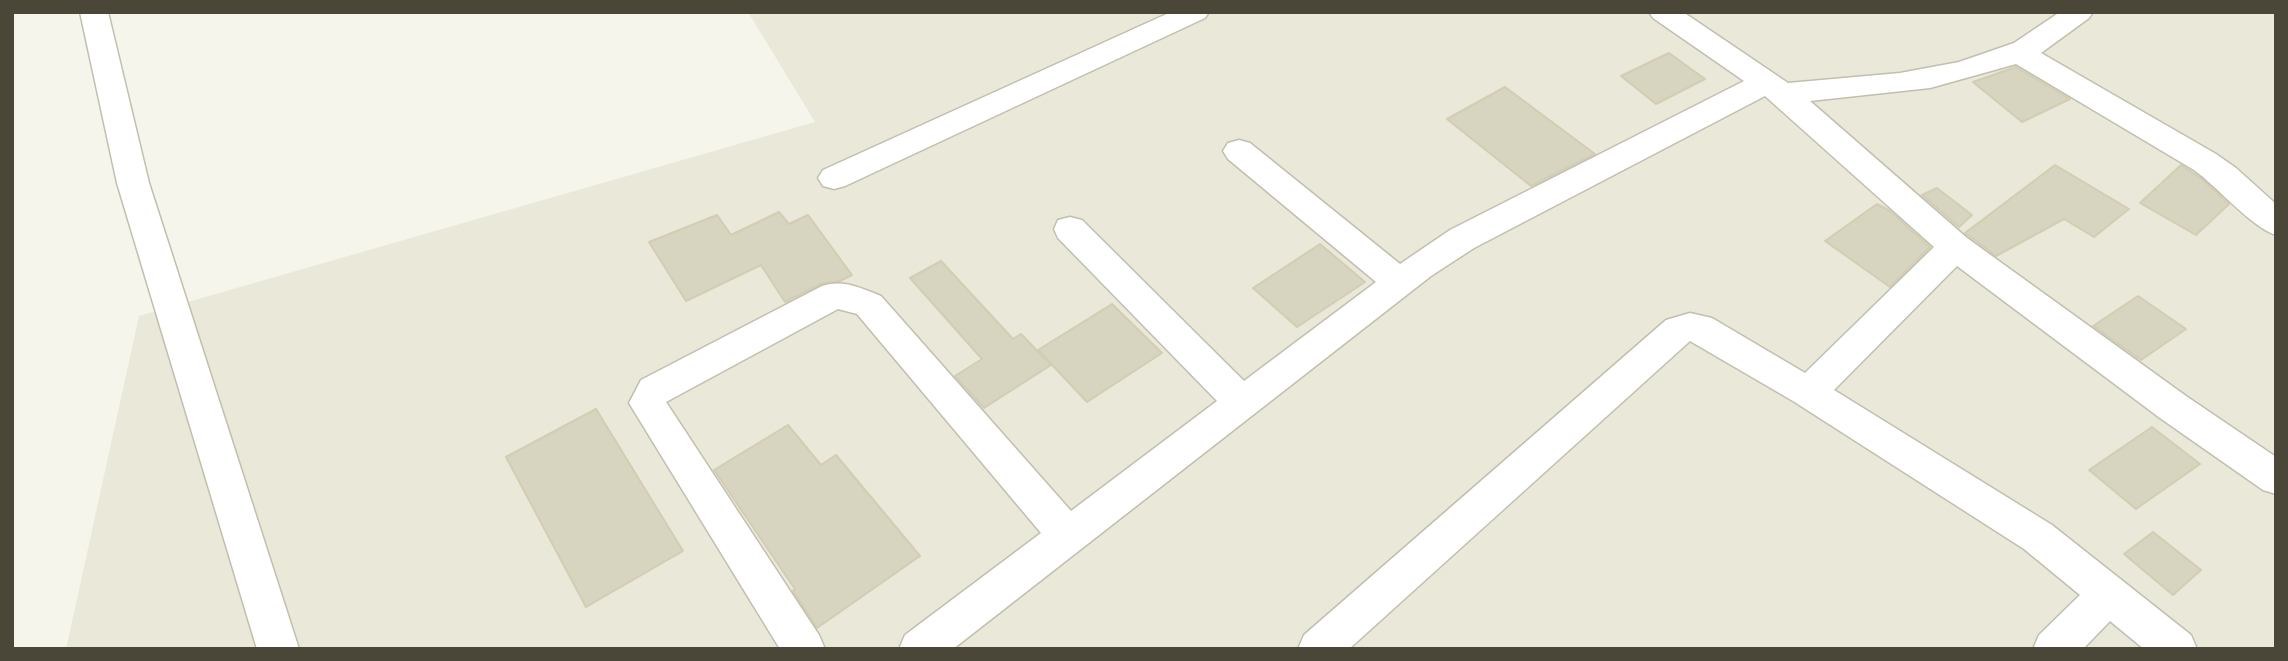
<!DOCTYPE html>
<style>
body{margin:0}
#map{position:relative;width:2288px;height:661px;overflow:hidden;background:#f5f5eb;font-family:"Sofia Sans Condensed",sans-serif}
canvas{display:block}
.frame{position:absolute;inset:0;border:14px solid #4a4738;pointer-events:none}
</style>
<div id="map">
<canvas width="2288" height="661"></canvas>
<div class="frame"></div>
</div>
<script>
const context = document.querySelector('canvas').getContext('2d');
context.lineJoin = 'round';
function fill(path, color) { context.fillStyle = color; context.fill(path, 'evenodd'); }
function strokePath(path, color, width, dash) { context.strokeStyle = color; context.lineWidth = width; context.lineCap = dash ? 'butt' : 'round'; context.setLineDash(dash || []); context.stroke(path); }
const residential = new Path2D(`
 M748,12h1528v637h-2210l73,-333 676,-194z`);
const building = new Path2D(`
 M1669,53l36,26 -49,25 -35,-28z
 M2016,67l54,32 -48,23 -49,-40z
 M1505,87l90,67 -64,32 -84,-67z
 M2055,165l74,44 -35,28 -30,-18 -68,37 -31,-23z
 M2181,165l21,14 27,25 -33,31 -56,-32z
 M1937,188l35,27 -13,12 -37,-32z
 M1877,204l13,7 40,36 -40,40 -65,-46z
 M779,212l10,12 19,-9 44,60 -12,6 -19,3 -36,18 -24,-37 -75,36 -37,-59 68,-27 14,20z
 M1320,244l45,38 -68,45 -44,-39z
 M941,261l72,78 8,-5 30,31 -67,43 -29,-32 27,-17 -72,-81z
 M2138,296l48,33 -45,31 -48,-34z
 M1112,304l50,49 -75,49 -49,-52z
 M596,409l87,142 -97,56 -80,-150z
 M788,425l33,40 15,-10 84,101 -103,72 -24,-37 2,-2 -81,-119z
 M2152,427l48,37 -64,45 -47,-39z
 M2153,532l48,38 -28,25 -49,-41z`);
const minor = new Path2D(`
 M80,12h28l41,171 150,466h-42l-140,-466z
 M1171,12h38l-4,6 -360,168 -11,3 -11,-3 -5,-8 5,-8z
 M1649,12h34l105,71 112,-10 59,-11 55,-19 46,-31h33l-4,6 -48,35 175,101 20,14 40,36v31c-25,-8 -58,-48 -82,-65l-178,-106 -86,24 -120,13 157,137 219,158 90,61v37l-13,-4 -103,-72 -203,-152 -123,124 218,135 139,110 6,14h-53l-34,-28 -27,28h-50l6,-14 41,-40 -56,-46 -231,-148 -103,-60 -341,308h-51l6,-14 362,-315 24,-7 22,5 93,55 129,-126 -169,-151 -291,152 -43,28 -478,373h-54l6,-14 136,-102 -184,-219 -19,-5 -172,93 153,233 6,14h-45l-151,-246 12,-23 181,-94c21,-7 39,2 59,10l190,215 146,-110 -159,-163 -4,-9 4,-9 12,-3 12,3 162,161 132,-99 -148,-123 -5,-8 5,-8 11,-3 11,3 150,121 50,-34 294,-149 -91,-63z`);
fill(residential, '#e9e8d9');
fill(building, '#d7d4c0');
strokePath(building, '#d2cdb3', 2);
strokePath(minor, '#c1bfad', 3);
fill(minor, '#fff');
</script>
